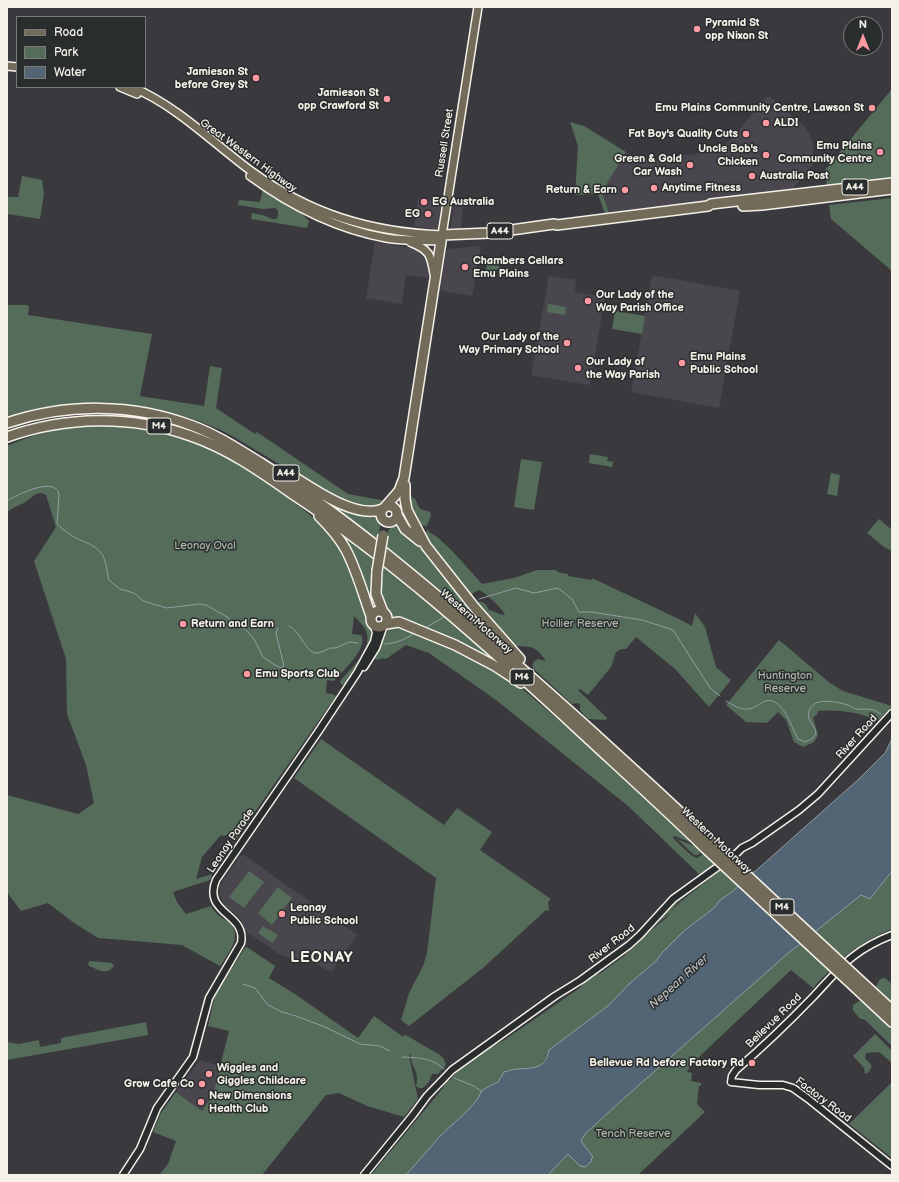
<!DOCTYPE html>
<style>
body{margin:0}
#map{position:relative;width:899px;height:1182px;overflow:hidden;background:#3a393e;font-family:"Balsamiq Sans",sans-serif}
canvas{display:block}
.frame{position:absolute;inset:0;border:8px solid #f4f1e8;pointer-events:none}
.legend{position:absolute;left:16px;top:16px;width:130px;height:72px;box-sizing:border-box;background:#2a2d2e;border:1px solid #7b7b78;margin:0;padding:5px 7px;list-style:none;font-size:12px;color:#f4f1e8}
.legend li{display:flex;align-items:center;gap:8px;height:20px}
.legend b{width:20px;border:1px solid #7b7b78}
.north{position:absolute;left:843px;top:16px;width:40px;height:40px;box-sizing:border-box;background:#2a2d2e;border:1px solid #7b7b78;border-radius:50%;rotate:0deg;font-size:11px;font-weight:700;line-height:16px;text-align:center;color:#f4f1e8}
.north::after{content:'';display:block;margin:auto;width:14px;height:18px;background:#ff9aa2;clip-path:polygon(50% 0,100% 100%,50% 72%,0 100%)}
</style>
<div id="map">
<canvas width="899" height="1182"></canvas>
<div class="frame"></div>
<ul class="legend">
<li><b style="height:5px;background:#736b5a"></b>Road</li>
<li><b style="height:11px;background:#546c59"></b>Park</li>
<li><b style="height:11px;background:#536575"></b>Water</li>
</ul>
<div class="north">N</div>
</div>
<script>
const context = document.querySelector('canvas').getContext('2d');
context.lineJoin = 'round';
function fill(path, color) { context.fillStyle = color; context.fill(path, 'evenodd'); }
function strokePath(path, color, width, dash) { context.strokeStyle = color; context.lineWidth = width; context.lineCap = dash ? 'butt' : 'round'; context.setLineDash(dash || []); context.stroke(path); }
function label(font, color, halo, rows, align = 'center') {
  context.font = font + ' "Balsamiq Sans",sans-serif'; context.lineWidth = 3; context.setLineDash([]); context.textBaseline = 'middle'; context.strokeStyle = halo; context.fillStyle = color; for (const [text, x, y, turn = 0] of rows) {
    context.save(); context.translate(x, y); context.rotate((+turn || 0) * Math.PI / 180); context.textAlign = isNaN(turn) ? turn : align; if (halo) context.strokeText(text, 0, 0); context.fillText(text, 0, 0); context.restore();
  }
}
const built = new Path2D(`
 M767,97h3l35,30 4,6 4,11v21l-22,26 -182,21 -7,-20 24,-40 12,6 13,2 60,-8 10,-5 8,-6z
 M418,198l24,3 -4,27 -3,2 -21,-4z
 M454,205l9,1 -2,24 -10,1 -1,-1z
 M375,242l42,7 7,4 4,7v18l-22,-3 -4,29 -36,-6z
 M481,246l-9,50 -30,-5 -2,-3 6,-37 2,-2z
 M652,275l88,16 -21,117 -88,-16z
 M549,276l27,4 -1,12 30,5 -15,87 -2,1 -57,-10z
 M244,855l113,80 -26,37 -17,-9 -18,-3 -17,-6 -23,-16 -10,-6 -5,-13 -16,-13 -5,-11v-10l20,-29z
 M200,1060l20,6 -7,29 -14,21 -3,-10 -20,-14z`);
const green = new Path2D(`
 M892,89v90l-65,8 -2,-17z
 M570,122l14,4 42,26 -24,40 7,21 -4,1 -7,-20 -23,1 3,-49z
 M22,176l20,4 2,14 -4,25 -33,-5v-17h11z
 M263,189l38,24 8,8 -2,7 -56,-9 1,-6c3,1 7,1 10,2 7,1 17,11 16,-4l-3,-3 -12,1 -25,-4 1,-5 21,2z
 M892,198v73l-61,-52 -2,-14z
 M491,262l14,8 -1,1 -6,-2 -2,1 -1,9 -10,-2 2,-14z
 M548,304l18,3 -1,8 -18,-3z
 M7,305h20l2,2 -1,8 124,19 -12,62 64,10 6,-40 12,2 -6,40 39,26 2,-2 91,62 38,7c-16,11 -23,6 -41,1 -25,-14 -50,-29 -76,-44 -19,-11 -37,-24 -58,-32 -64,-27 -138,-31 -204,-9z
 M615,311l30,5 -3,18 -30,-5z
 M86,426c47,-1 93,7 135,28 18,9 34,22 51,33 27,18 53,37 71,65 8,13 12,28 17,42 3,9 5,20 8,29 2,4 5,7 5,11 -1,13 -20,39 -28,50l-3,1 -2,-3 1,-2c11,-13 32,-30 25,-49 -2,-5 -8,-11 -12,-15l-2,18 9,1c8,12 -18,36 -27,46l-7,-1 -1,13 6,1 4,2 -100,143 -6,-4 -10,1 -18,21 -6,22 16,-5 -2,6 -37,12 4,10 9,12 25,-8c4,7 9,11 16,15 18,13 1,33 -7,45l-38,-21 -84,-7 -24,-15 -26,-20 -27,8 -14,-19v-97l71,19 16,-11 -8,-38 -19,-51 -1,-55 -32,-98 22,-34 -10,-32 -4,-2 -6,1 -12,9 -11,5 -6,4v-66c28,-12 49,-18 79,-20z
 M590,454l18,3 -1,4 6,1 -1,5 -23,-4z
 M521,459l21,3 -8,48 -20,-3z
 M831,473l9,2 -3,21 -10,-2z
 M313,492l64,21 3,13 -2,15z
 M408,494l7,5 5,10 10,3 1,3 -4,11 -10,-1 -7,-15z
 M879,519l13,11v21l-8,-4 -17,-14z
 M397,523l21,19 67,84h-2l-29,-25 -70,-55c2,-11 3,-18 13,-23z
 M428,530l2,3c10,2 43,41 52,51l32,-6 23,-8h20v2l11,2v2l24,4v-2l89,42 11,6 3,-13 10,14 11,40 15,13 -22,27 -34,-38 -39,-32 -10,12h-5l-5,3 -5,15 -23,28 -8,-6 -2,1 29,28 -1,2 -18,-1 -8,-9v-6l-3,-1 -5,1 -39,-36c-1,-5 1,-7 5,-9l8,2c-12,-17 -15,-14 -34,-15l-37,-44c7,-2 11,1 14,8 6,1 10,5 16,5 -3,-7 -19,-22 -26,-25l-6,3 -1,3h-2l-45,-58 -2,-4z
 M340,531l35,27 -1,7 -3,31 -3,2 -30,-65z
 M381,562l23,20 9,10 12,7 65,56 3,3 -1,3 -86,-41 -10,-3 -2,1h-4l-11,-24z
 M401,626l75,32 42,27 67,58 9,7 103,95 -22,-9 -2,1 1,2 18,17 5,2 8,-5 11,11 -16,12 -4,-5 -68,-65 -132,-106 -67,-47 -23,-8 -20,14 -3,-1 -6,2 -3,-2 12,-25 4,-5z
 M779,640l51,43 13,8 49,15 -14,15c-18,-9 -40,-12 -60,-10l-1,4 -4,2 5,18 -4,7 -11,5 -9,-5 -8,-22 -8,-8 -11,11 -21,-1 -20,-17z
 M321,739l123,86 13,-17 35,24 -12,18 71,49 -3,3 1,9 -3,-1 -63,58 -74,58 -8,-6 8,-27 14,-27 4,-13 9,-75 -142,-100z
 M677,839l20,8 5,4 -4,4h-4z
 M720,868l-42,34 -7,10 -15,13 5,-7 -2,1 18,-20z
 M750,868l5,4 -23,20 -12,8 -6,8 -29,22 -24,24 -5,7 -27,23 -20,21 -60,45 -2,7 -6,8 -11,4h-14l-18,13 -16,8 -5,10 -12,13 -24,22 -35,40h-35l72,-87 2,-5 3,-3 2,1c5,-12 41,-36 53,-40l78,-54 2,-3 12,-9 6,-2 23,-17 27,-26 13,-10 16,-18 42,-33 12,12z
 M249,871l15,11 -20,26 -15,-11z
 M892,871v58c-35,14 -54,32 -79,59l-22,-18 -90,85 -14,16 1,1 4,1 -1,8 10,2v3h-2l-2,18 8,8 -67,63h-90l20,-21 24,7 -1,-2 2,-2 -12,-16 4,-7 36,-33 165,-146 75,-60 19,-8z
 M278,887l14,11 -20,27 -14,-12z
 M263,926l15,9 -5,8 -15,-10z
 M247,947l28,19 -6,12 26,16 63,44 16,-22 28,20 2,1v-3l36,21 4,4 2,6 -8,9h-6l-3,8 -6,6h-4l-3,-2c5,-15 -7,-20 -5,-32l-2,2 9,43 -14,18 -37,-11 -28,-13 -13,2 -64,80h-103l9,-11 8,-23 -23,-9 8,-19 15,-21 26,19 11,-16 16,-64 -21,-5 7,-31 29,-46z
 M90,961l22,2 2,3c-8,10 -15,4 -25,0l-1,-3z
 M885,978l7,6v19l-17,-15 5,-9z
 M861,1000l31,30v16l-27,-26 -6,-2 -6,-8v-5z
 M146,1022l2,13 -141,25v-18l12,2 20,-4 1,7 21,-4v-5z
 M875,1034l17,17v12l-13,-11 -13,1 -1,5 7,8 -3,6 -4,2 -1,-6 -11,-12z
 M892,1082v76l-43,-34z`);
const water = new Path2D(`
 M892,739v132l-22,28 -9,-4 -75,60 -165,146 -36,33 -4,7 12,16 -2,2 1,2 -7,6 -5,-1 -12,-12 -20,21h-142l35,-40 24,-22 12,-13 5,-10 16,-8 6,-10c4,-1 9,-3 13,-3 16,-1 29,0 32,-19l60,-45 20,-21 27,-23 5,-7 24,-24 29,-22 6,-8 12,-8 128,-114 25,-25z`);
const stream = new Path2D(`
 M7,501c9,-6 50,-26 52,-6l-2,29c5,5 11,9 17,13 13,7 26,8 31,24 2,6 2,13 4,19l11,9 14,4 9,8 24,7 32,-4 7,1 23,13 5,7 11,4 9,10 9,18 10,7 8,4 3,-2 -8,-33 2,-5
 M479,599l37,-11 18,5 24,-5 14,11 7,13h13l50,8 31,10 37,58 10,8
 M456,602l4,-1
 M289,626c12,6 14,21 25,27h5l11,-5h6l13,-6 9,1
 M425,628l19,-11
 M384,644c11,0 22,-5 31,-11
 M726,701c7,4 14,9 23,8 11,-2 17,-16 31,-3 9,10 12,22 18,33l7,3 7,-3 4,-5c0,-8 -10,-12 -7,-23 4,-15 29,-9 39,-6 3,1 6,4 9,4 5,1 11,-1 16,1 2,0 5,3 8,4
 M243,984l12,4 13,17 14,7 14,4 29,11 35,17 20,2 10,5
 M402,1057c16,1 29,0 42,12
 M454,1078l20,8 8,6`);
const minor = new Path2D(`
 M364,667l12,-19 8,-23
 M892,935c-39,15 -51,32 -78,61 -25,26 -51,51 -78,74l-4,6 -1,6 28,3h24l10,3 14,10 85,68
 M123,1175l17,-26 17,-41 36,-51 16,-59 32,-55c6,-30 -39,-29 -25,-63l102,-148 39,-59 17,-31 2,-9 -2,-8
 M364,1175l49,-60 14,-19 25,-26 103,-74 26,-16 48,-35 11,-10 33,-36 64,-46 5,-5 10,-5 47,-33 19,-16 74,-81`);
const major = new Path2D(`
 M7,66l10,1
 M120,87l17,7
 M132,87c45,19 80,55 119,84 59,43 119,61 191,64l36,-228
 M250,176c41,30 86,53 136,62 18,3 37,2 55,3
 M410,242c20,8 21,13 24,32`);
const highway = new Path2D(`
 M743,206l19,-1 130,-16
 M7,423c60,-20 126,-20 186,3 24,9 45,23 68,37 41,26 80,55 118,85 74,59 145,122 215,185 39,36 79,71 117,109
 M7,437c59,-21 125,-22 184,-1 38,13 70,36 103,59 98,65 187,145 274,225 45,42 92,84 137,128
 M289,474c24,14 66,46 94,35
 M405,485v14l2,11 19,36 49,62 45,51
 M381 514a8 8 0 1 1 16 0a8 8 0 1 1-16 0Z
 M385,507l14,-16 5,-13 38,-243 48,-2 64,-9 3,1 151,-19 3,-2 181,-21
 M397,515l8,14 15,12
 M319,516c10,10 20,21 27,34 11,21 17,44 25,66
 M377,571l-1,23 7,18
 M371 619a8 8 0 1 1 16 0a8 8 0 1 1-16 0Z
 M386,624l13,-2 56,23 40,21 26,17
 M852,973l40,37
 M846,979l46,43`);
const highwayBridge = new Path2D(`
 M377,571l6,-36
 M711,842l141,131
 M705,848l141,131`);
const markers = [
 [697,29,4,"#ff9aa2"],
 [256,78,4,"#ff9aa2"],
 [387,99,4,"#ff9aa2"],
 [872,108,4,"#ff9aa2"],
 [766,123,4,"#ff9aa2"],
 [746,134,4,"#ff9aa2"],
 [880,152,4,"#ff9aa2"],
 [766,155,4,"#ff9aa2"],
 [690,165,4,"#ff9aa2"],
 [752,176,4,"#ff9aa2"],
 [654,188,4,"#ff9aa2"],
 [625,190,4,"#ff9aa2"],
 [424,202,4,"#ff9aa2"],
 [428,214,4,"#ff9aa2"],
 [465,267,4,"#ff9aa2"],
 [588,301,4,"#ff9aa2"],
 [567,343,4,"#ff9aa2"],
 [682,363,4,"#ff9aa2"],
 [578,368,4,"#ff9aa2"],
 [183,624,4,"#ff9aa2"],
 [247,674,4,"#ff9aa2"],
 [282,914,4,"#ff9aa2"],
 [752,1063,4,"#ff9aa2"],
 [209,1074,4,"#ff9aa2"],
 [202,1084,4,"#ff9aa2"],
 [201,1102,4,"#ff9aa2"]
];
const shields = [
 [855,187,26],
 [500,231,26],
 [159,426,24],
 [286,473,26],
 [522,677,24],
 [782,907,24]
];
const shieldNames = [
 ["A44",855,187],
 ["A44",500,231],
 ["M4",159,426],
 ["A44",286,473],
 ["M4",522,677],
 ["M4",782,907]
];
const poiNames = [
 ["Pyramid St",705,23],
 ["opp Nixon St",705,36],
 ["Jamieson St",248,72,"right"],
 ["before Grey St",248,85,"right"],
 ["Jamieson St",379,93,"right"],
 ["opp Crawford St",379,106,"right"],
 ["Emu Plains Community Centre, Lawson St",864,108,"right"],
 ["ALDI",774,123],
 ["Fat Boy's Quality Cuts",738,134,"right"],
 ["Emu Plains",872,146,"right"],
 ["Community Centre",872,159,"right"],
 ["Uncle Bob's",758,149,"right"],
 ["Chicken",758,162,"right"],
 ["Green & Gold",682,159,"right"],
 ["Car Wash",682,172,"right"],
 ["Australia Post",760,176],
 ["Anytime Fitness",662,188],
 ["Return & Earn",617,190,"right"],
 ["EG Australia",432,202],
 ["EG",420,214,"right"],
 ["Chambers Cellars",473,261],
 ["Emu Plains",473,274],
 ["Our Lady of the",596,295],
 ["Way Parish Office",596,308],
 ["Our Lady of the",559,337,"right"],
 ["Way Primary School",559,350,"right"],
 ["Emu Plains",690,357],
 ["Public School",690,370],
 ["Our Lady of",586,362],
 ["the Way Parish",586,375],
 ["Return and Earn",191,624],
 ["Emu Sports Club",255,674],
 ["Leonay",290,908],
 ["Public School",290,921],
 ["Bellevue Rd before Factory Rd",744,1063,"right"],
 ["Wiggles and",217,1068],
 ["Giggles Childcare",217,1081],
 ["Grow Cafe Co",194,1084,"right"],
 ["New Dimensions",209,1096],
 ["Health Club",209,1109]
];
const streetNames = [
 ["Russell Street",445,143,-81],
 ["Great Western Highway",248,156,36],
 ["Western Motorway",476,622,41],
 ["River Road",857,737,-48],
 ["Leonay Parade",231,841,-56],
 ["Western Motorway",716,841,43],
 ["River Road",612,944,-38],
 ["Bellevue Road",774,1021,-44],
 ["Factory Road",823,1100,37]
];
const parkNames = [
 ["Leonay Oval",205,546],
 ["Hollier Reserve",580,624],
 ["Huntington",785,676],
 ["Reserve",785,689],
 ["Tench Reserve",633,1134]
];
const waterNames = [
 ["Nepean River",679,982,-42]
];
const districtNames = [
 ["LEONAY",322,958]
];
fill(built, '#49464d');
fill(green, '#546c59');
fill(water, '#536575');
strokePath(water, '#939da3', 1);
strokePath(stream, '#939da3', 1);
strokePath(minor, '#f4f1e8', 9);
strokePath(major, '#f4f1e8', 10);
strokePath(highway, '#f4f1e8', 12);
strokePath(minor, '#2a2d2e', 6);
strokePath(major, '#736b5a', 7);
strokePath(highway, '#736b5a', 9);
strokePath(highwayBridge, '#f4f1e8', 12, []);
strokePath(highwayBridge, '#736b5a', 9);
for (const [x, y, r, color] of markers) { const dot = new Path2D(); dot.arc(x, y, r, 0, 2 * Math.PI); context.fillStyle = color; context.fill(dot); strokePath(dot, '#2a2d2e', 1.5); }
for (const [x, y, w] of shields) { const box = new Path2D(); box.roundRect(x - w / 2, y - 8, w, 16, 3); context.fillStyle = '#2a2d2e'; context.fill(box); strokePath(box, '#f4f1e8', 1); }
label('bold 10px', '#f4f1e8', null, shieldNames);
label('bold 11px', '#f4f1e8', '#2a2d2e', poiNames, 'left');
label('11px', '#f4f1e8', '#2a2d2e', streetNames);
label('11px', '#acb5a8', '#2a2d2e', parkNames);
label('italic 12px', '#b4b9ba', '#2a2d2e', waterNames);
context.letterSpacing = '1px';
label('bold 15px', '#f4f1e8', '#2a2d2e', districtNames);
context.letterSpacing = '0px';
</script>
